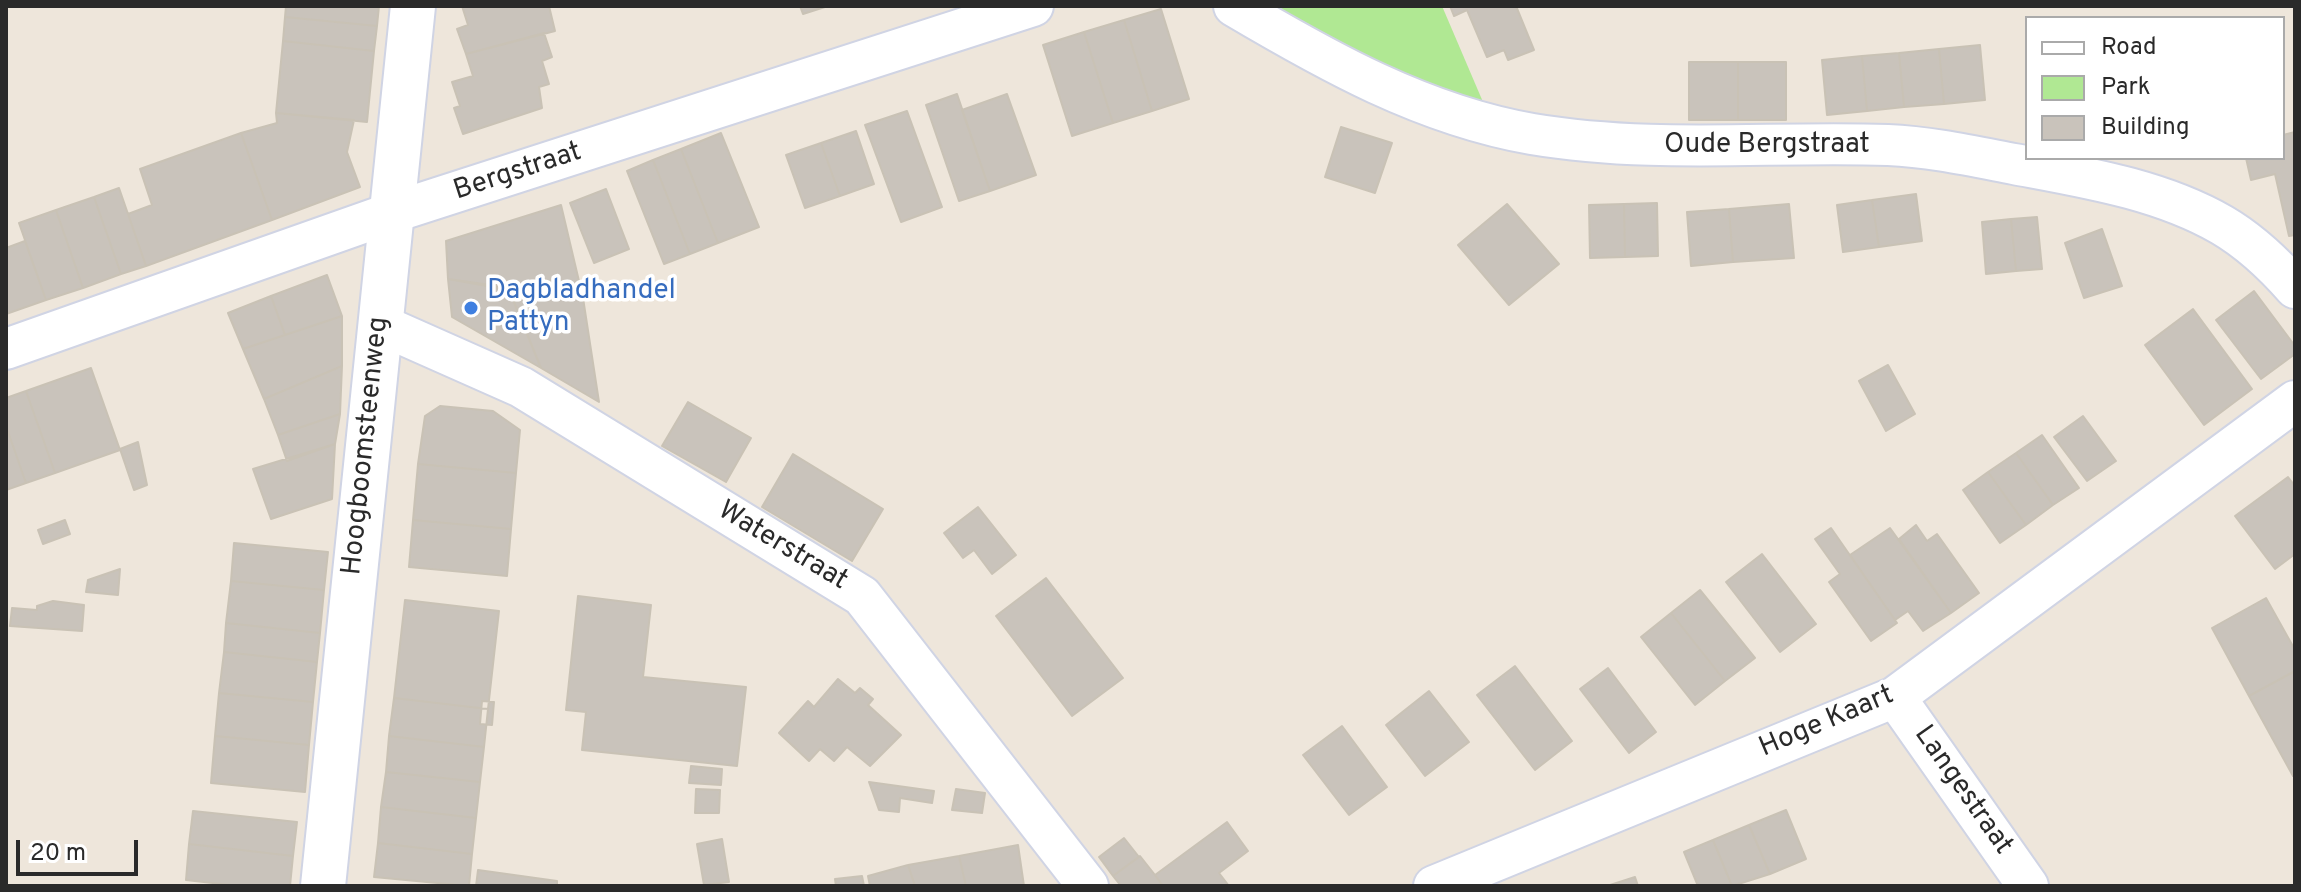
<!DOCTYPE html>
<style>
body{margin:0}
#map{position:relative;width:2301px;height:892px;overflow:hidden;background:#eee6db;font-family:Overpass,sans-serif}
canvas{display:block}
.frame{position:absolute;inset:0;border:8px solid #2a2a2a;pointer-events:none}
.legend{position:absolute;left:2025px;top:16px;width:260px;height:144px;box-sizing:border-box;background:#fff;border:2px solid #aaa;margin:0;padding:10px 14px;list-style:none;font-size:24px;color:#2a2a2a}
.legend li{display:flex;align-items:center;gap:16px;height:40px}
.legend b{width:40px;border:2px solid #aaa}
.scale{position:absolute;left:16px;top:840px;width:122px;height:36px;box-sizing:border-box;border:4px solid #2a2a2a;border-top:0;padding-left:10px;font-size:24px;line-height:28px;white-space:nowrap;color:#2a2a2a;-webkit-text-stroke:6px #fff;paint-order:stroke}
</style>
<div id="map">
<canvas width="2301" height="892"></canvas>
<div class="frame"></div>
<ul class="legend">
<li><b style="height:10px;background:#fff"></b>Road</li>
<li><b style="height:22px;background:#b0e893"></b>Park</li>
<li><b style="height:22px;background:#c9c3bb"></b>Building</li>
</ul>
<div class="scale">20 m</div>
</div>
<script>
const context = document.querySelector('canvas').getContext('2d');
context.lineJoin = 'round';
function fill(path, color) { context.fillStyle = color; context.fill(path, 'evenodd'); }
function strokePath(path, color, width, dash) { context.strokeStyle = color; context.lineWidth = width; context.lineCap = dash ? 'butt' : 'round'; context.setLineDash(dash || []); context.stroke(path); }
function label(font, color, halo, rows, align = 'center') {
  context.font = font + ' Overpass,sans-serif'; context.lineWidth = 7; context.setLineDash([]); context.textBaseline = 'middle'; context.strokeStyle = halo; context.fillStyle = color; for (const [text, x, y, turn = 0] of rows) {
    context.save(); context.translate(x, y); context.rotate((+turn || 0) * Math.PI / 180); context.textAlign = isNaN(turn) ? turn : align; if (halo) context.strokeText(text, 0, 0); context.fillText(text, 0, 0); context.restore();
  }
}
const green = new Path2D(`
 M1259,6h183l44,103 -18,-3z`);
const building = new Path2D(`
 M286,6h93l-2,20 -92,-9z
 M462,6h87l6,25 -89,23 -9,-25 11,-4z
 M800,6h28l-25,8z
 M1450,6h66l18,44 -26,10 -4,-10 -17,7 -20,-47 -13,6z
 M1161,9l28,90 -37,12 -28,-91z
 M285,17l92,9 -3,25 -91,-10z
 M1124,20l28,91 -39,12 -29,-91z
 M1084,32l29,91 -41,13 -29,-91z
 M544,33l8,24 -10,4 7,23 -10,3 3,21 -79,26 -9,-26 6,-2 -8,-24 21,-6 -7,-22z
 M283,41l91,10 -7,71 -91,-9z
 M1980,45l5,55 -41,4 -5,-55z
 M1939,49l5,55 -40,3 -5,-54z
 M1899,53l5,54 -37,4 -5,-55z
 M1862,56l5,55 -40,4 -5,-55z
 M1689,62h49v58h-49z
 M1738,62h48v58h-48z
 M957,94l33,97 -31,10 -33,-96z
 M1007,94l29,81 -46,16 -28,-81z
 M907,111l35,96 -41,15 -36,-97z
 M276,113l78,7 -7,32 13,35 -88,33 -31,-87 36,-10z
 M1341,127l51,16 -17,50 -50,-16z
 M856,131l18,53 -34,12 -19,-53z
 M2295,132v103l-6,1 -14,-62 -24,6 -5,-22h37v-23z
 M241,133l31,87 -126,46 -18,-52 24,-9 -12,-36z
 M721,133l38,94 -41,16 -37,-94z
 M821,143l19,53 -35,12 -19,-53z
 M681,149l37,94 -28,11 -37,-94z
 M653,160l37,94 -26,10 -37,-93z
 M119,188l27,78 -25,8 -27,-77z
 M606,189l23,60 -35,14 -24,-60z
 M1916,194l6,47 -43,6 -7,-47z
 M94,197l27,77 -38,14 -27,-78z
 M1872,200l7,47 -36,5 -6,-47z
 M1657,203l1,53 -33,1 -1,-53z
 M1507,204l52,60 -50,41 -51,-60z
 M1624,204l1,53 -35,1 -1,-53z
 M1789,204l5,54 -61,4 -4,-53z
 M561,205l22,93 -135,-19 -2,-38z
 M1729,209l4,53 -42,4 -4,-54z
 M56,210l27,78 -37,12 -27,-77z
 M2037,217l5,52 -26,2 -5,-52z
 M2011,219l5,52 -30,3 -4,-52z
 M2102,229l20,57 -38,12 -19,-55z
 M25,241l21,59 -40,14v-66z
 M327,275l15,41 -57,19 -14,-39z
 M448,279l61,11 32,78 -89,-51z
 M509,290l74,8 16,104 -58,-34z
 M2254,291l41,55v8l-34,25 -45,-59z
 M271,296l14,39 -42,14 -15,-36z
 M2193,309l59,80 -48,36 -59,-80z
 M342,316v50l-78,33 -21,-50z
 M1888,365l27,49 -29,17 -27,-50z
 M342,366l-2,48 -62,21 -14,-36z
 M91,368l29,82 -65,23 -29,-82z
 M26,391l29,82 -29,10 -20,-57v-28z
 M688,402l63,36 -25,44 -64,-36z
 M440,406l53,5 27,19 -4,43 -98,-9 7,-48z
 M340,414l-5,30 -48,17 -9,-26z
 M2083,416l33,45 -29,20 -33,-44z
 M6,426l20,57 -20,7z
 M2042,435l37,53 -26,17 -37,-52z
 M138,442l9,43 -13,5 -14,-41z
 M335,444l-3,55 -61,20 -18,-50z
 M2016,453l37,52 -27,20 -38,-53z
 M793,454l90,55 -31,52 -90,-54z
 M418,464l98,9 -5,56 -98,-9z
 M1988,472l38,53 -26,18 -37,-53z
 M2288,477l7,9v68l-20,15 -40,-53z
 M978,507l38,48 -24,19 -18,-24 -11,8 -19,-25z
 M65,520l5,14 -27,10 -5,-14z
 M413,520l98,9 -4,47 -98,-9z
 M1916,525l11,16 10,-7 42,59 -28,20 -52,-74z
 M1831,528l66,95 -26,18 -42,-59 11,-8 -25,-35z
 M1890,528l61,85 -28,18 -15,-20 -13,9 -45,-65z
 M234,543l94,9 -4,38 -93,-9z
 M1762,554l54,70 -36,28 -54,-70z
 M120,569l-2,26 -32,-3 2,-12z
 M1046,578l77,100 -51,38 -76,-100z
 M231,581l93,9 -4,43 -94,-10z
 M1700,590l55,68 -30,23 -54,-68z
 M578,596l73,9 -8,72 103,10 -9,79 -155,-16 4,-38 -20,-2z
 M2266,598l29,52v21l-46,25 -37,-68z
 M405,600l94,11 -11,98 -94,-11z
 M53,601l31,4 -2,26 -72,-5 2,-18 25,2v-4z
 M1671,613l54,68 -30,24 -54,-68z
 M226,623l94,10 -3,29 -93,-10z
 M224,652l93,10 -4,40 -94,-9z
 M1515,666l57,75 -37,29 -58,-75z
 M1608,668l48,64 -27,21 -49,-64z
 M2295,671v104l-2,1 -44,-80z
 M838,679l17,14 5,-5 13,11 -5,6 33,30 -31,31 -23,-19 -13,14 -14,-12 -11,12 -30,-28 29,-32 6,6z
 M1429,691l40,51 -44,34 -39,-51z
 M219,693l94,9 -4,43 -94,-9z
 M394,698l94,11 -4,38 -95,-11z
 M482,701l12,1 -2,23 -12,-1z
 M1342,726l45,61 -38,28 -46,-60z
 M215,736l94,9 -4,47 -94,-9z
 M389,736l95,11 -4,35 -94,-10z
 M691,766l31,3 -1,16 -32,-2z
 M386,772l94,10 -4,36 -95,-11z
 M869,782l65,9 -2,12 -32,-5 -1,14 -20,-2z
 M696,789l24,1 -1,23h-24z
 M956,789l29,4 -3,20 -30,-3z
 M381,807l95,11 -4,36 -94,-11z
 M1786,810l20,49 -36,15 -21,-49z
 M193,811l104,11 -4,34 -104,-12z
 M1227,822l21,29 -29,22 10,13h-66l-8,-11z
 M1749,825l21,49 -38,12 -19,-46z
 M1124,838l15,19 -26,19 -14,-19z
 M722,839l7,43 -25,3 -7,-41z
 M1713,840l19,46h-34l-14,-34z
 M378,843l94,11 -3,32 -95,-9z
 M189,844l104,12 -3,30h-51l-53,-6z
 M1018,845l6,41h-58l-7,-30z
 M959,856l7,30h-51l-7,-21z
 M1140,856l15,19 8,11h-42l-8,-10z
 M908,865l7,21h-45l-2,-10z
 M478,870l79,11v5h-81z
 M862,876l2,10h-28l-1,-7z
 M1635,877l3,9h-31z`);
const minor = new Path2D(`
 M1234,6c93,55 189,109 298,128 119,20 237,7 356,11 43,2 84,11 126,19 69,13 146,25 208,61 29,17 51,38 73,63
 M379,324l142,63 341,209 226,290
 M6,349l385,-136 642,-207
 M1895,697l133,189
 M1434,886l461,-189 400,-296`);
const tertiary = new Path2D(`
 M323,886l90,-880`);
const markers = [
 [471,308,8,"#3f7fe0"]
];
const streetNames = [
 ["Oude Bergstraat",1767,146],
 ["Bergstraat",518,173,-18],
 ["Hoogboomsteenweg",367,446,-84],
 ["Waterstraat",782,547,31],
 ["Hoge Kaart",1827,723,-23],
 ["Langestraat",1962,791,55]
];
const shopNames = [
 ["Dagbladhandel",487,292],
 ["Pattyn",487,324]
];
fill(green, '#b0e893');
fill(building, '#c9c3bb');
strokePath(building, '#c9c2b5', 2);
strokePath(minor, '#d0d4e4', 44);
strokePath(tertiary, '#d0d4e4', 48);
strokePath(minor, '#fff', 40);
strokePath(tertiary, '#fff', 44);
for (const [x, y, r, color] of markers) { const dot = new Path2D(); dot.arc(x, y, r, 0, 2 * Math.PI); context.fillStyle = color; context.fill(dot); strokePath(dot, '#fff', 3); }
label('28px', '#2a2a2a', '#fff', streetNames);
label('28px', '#366cbe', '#fff', shopNames, 'left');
</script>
